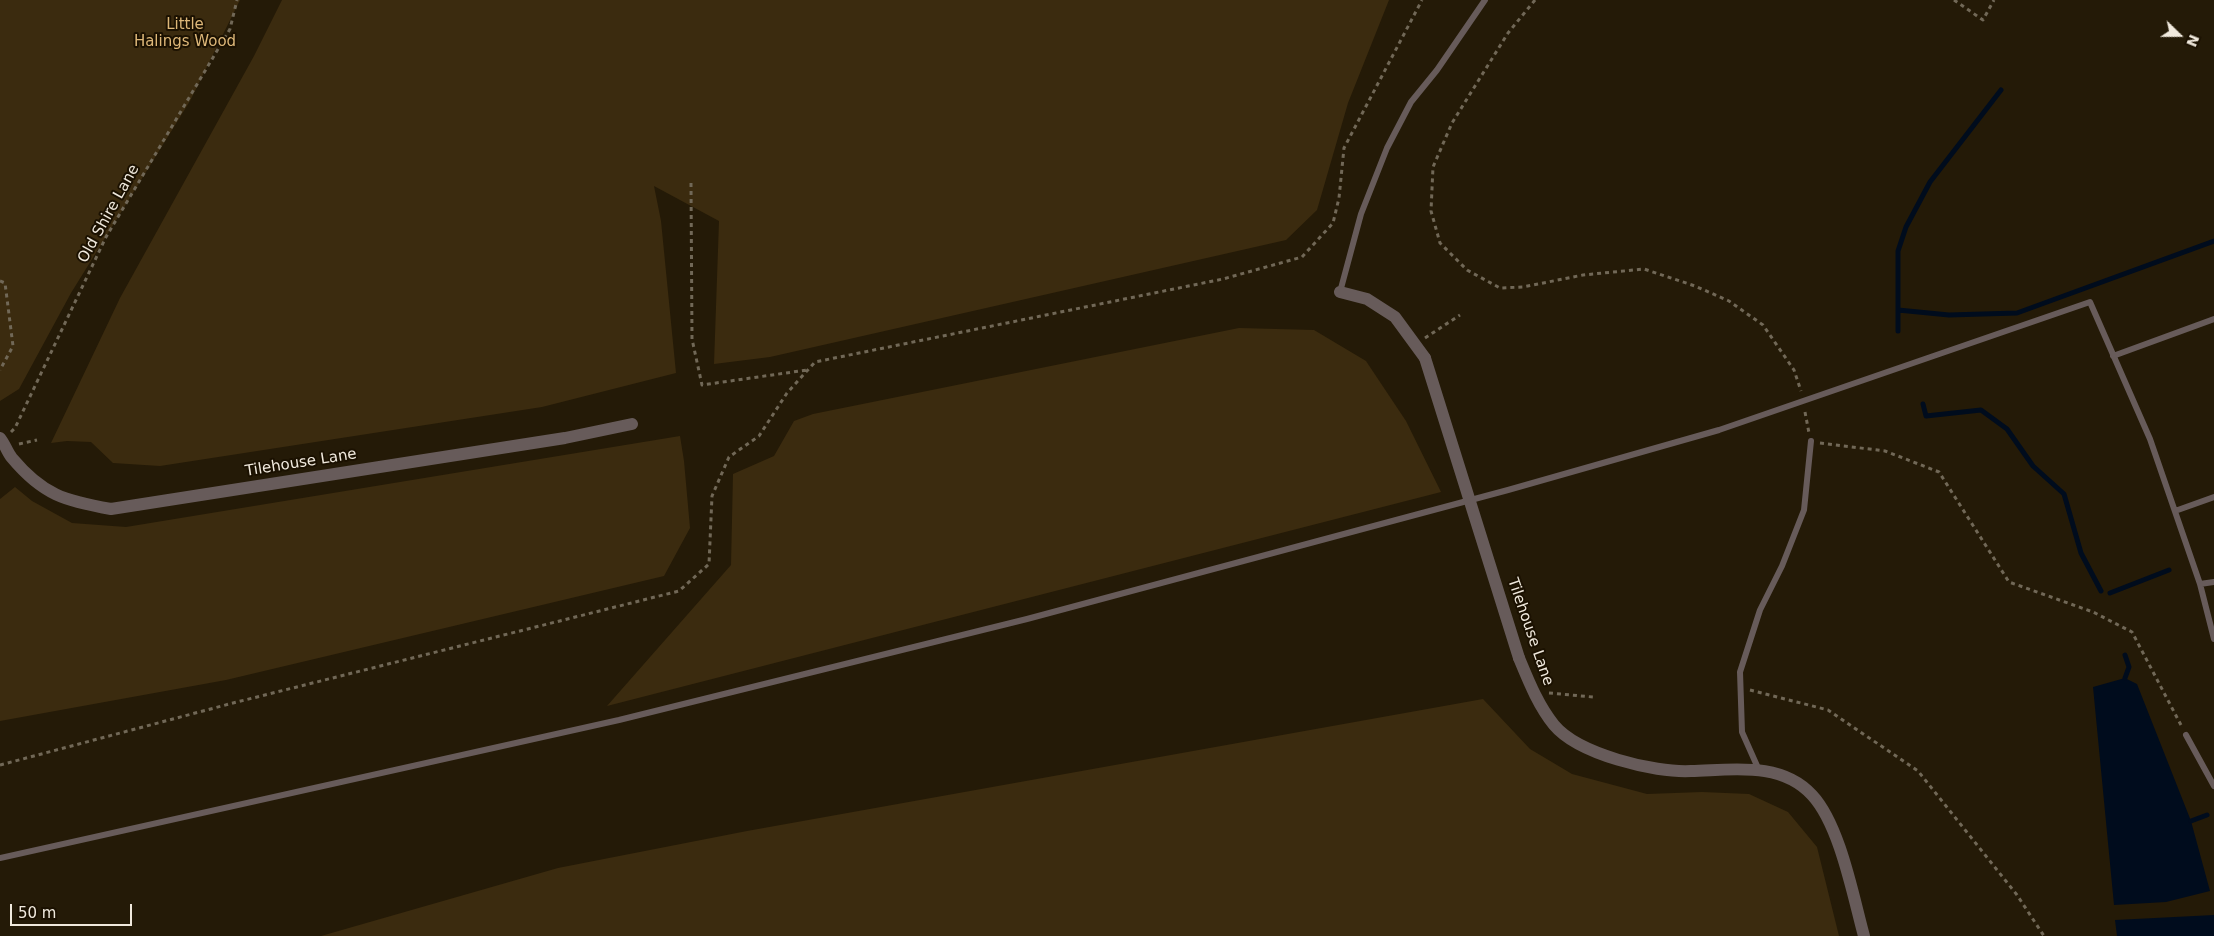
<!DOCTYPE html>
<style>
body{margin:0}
#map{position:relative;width:2214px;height:936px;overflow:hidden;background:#241a07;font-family:"DejaVu Sans",sans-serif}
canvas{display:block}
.north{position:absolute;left:2154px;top:10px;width:50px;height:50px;-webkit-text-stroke:4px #1b1101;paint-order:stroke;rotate:112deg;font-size:14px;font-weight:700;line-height:20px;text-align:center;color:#f0e9dd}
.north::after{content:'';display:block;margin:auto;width:18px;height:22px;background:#f0e9dd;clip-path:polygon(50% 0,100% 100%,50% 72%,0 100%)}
.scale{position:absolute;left:10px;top:904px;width:122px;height:22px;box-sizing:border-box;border:2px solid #f0e9dd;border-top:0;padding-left:6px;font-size:15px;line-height:18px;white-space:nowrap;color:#f0e9dd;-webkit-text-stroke:4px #1b1101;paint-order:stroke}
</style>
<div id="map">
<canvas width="2214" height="936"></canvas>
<div class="north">N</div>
<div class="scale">50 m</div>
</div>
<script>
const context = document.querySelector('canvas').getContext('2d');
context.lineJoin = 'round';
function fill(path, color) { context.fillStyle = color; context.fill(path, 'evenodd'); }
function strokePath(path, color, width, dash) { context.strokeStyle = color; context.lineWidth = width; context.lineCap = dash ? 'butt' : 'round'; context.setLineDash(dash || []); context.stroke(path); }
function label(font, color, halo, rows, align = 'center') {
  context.font = font + ' "DejaVu Sans",sans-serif'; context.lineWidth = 4; context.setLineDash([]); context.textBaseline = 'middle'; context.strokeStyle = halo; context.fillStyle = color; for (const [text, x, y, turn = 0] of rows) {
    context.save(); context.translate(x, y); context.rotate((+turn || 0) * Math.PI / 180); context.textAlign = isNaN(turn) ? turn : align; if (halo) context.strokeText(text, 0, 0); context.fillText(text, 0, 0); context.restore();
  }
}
const green = new Path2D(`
 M0,0h240l-50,101 -119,192 -52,96 -19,12z
 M282,0h1107l-41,103 -31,107 -31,30 -516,117 -56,7 5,-143 -65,-35 7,35 15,152 -134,34 -382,59 -47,-3 -22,-21 -24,-1 -16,2 69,-145 134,-242z
 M1239,328l75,2 52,31 40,60 35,71 -834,214 124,-141 2,-91 41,-18 20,-35 19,-7z
 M680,436l4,25 6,67 -26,48 -438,104 -226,41v-222l15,-12 17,14 40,22 54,4z
 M1483,699l47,50 42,25 75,20 55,-2 47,2 39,18 29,35 22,89h-1518l237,-68 189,-37z`);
const water = new Path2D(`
 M2125,678l12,6 54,137 19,70 -44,11 -52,3 -21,-218z
 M2214,915v21h-97l-2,-16z`);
const stream = new Path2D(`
 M1898,310l51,5 68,-2 197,-72
 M1898,331v-80l8,-24 24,-45 71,-92
 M1923,404l3,12 55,-6 26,19 26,37 31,28 17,59 20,38
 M2110,593l59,-23
 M2125,678l4,-11 -4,-12
 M2191,821l16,-6`);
const path = new Path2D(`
 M1535,0l-27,33 -56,90 -19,44 -2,44 9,32 27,27 33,18 23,-1 60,-12 61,-6 51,17 34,15 34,24 31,45 7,21
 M1954,0l29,20 11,-20
 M691,183l1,156 10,46 105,-15
 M0,281l5,2 8,63 -13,24
 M1425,338l35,-23
 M1805,412l4,21
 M11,432l4,-4 91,-191 124,-208 7,-29
 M1820,443l65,8 54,21 70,110 84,30 39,20 50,95
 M19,444l18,-4
 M1750,690l78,20 90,61 99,124 27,41
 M1549,693l44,4
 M0,765l233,-62 446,-112 30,-27 3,-68 17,-39 30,-21 28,-43 28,-31 408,-83 79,-22 31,-34 6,-25 5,-50 78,-148`);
const service = new Path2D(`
 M1340,292l21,-78 26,-66 24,-46 26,-32 48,-70
 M2113,356l101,-37
 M2175,511l39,-14
 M2200,584l14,-2
 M2186,735l28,51
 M1758,768l-16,-36 -2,-60 20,-62 22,-44 22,-56 7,-69
 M0,858l619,-138 408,-101 481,-129 211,-60 371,-128 60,137 50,145 14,55`);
const minor = new Path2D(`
 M1340,292l27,7 28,18 30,41
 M0,438c5,6 7,14 12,20 31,37 53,43 99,51l454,-71 67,-14
 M1519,658c10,24 19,47 35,67 24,29 100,48 137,46 41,-1 90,-10 121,24 28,30 41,101 52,141`);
const minorBridge = new Path2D(`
 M1425,358l94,300`);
const parkNames = [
 ["Little",185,25],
 ["Halings Wood",185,42]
];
const streetNames = [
 ["Old Shire Lane",109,214,-61],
 ["Tilehouse Lane",301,463,-9],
 ["Tilehouse Lane",1530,632,71]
];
fill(green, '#3b2b0f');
fill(water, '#000c1d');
strokePath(stream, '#000c1d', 5);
strokePath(path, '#716857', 3, [4, 4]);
strokePath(service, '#675b5a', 6);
strokePath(minor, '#675b5a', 12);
strokePath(minorBridge, '#675b5a', 12);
label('15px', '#deb879', '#1b1101', parkNames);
label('15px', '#f0e9dd', '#1b1101', streetNames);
</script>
